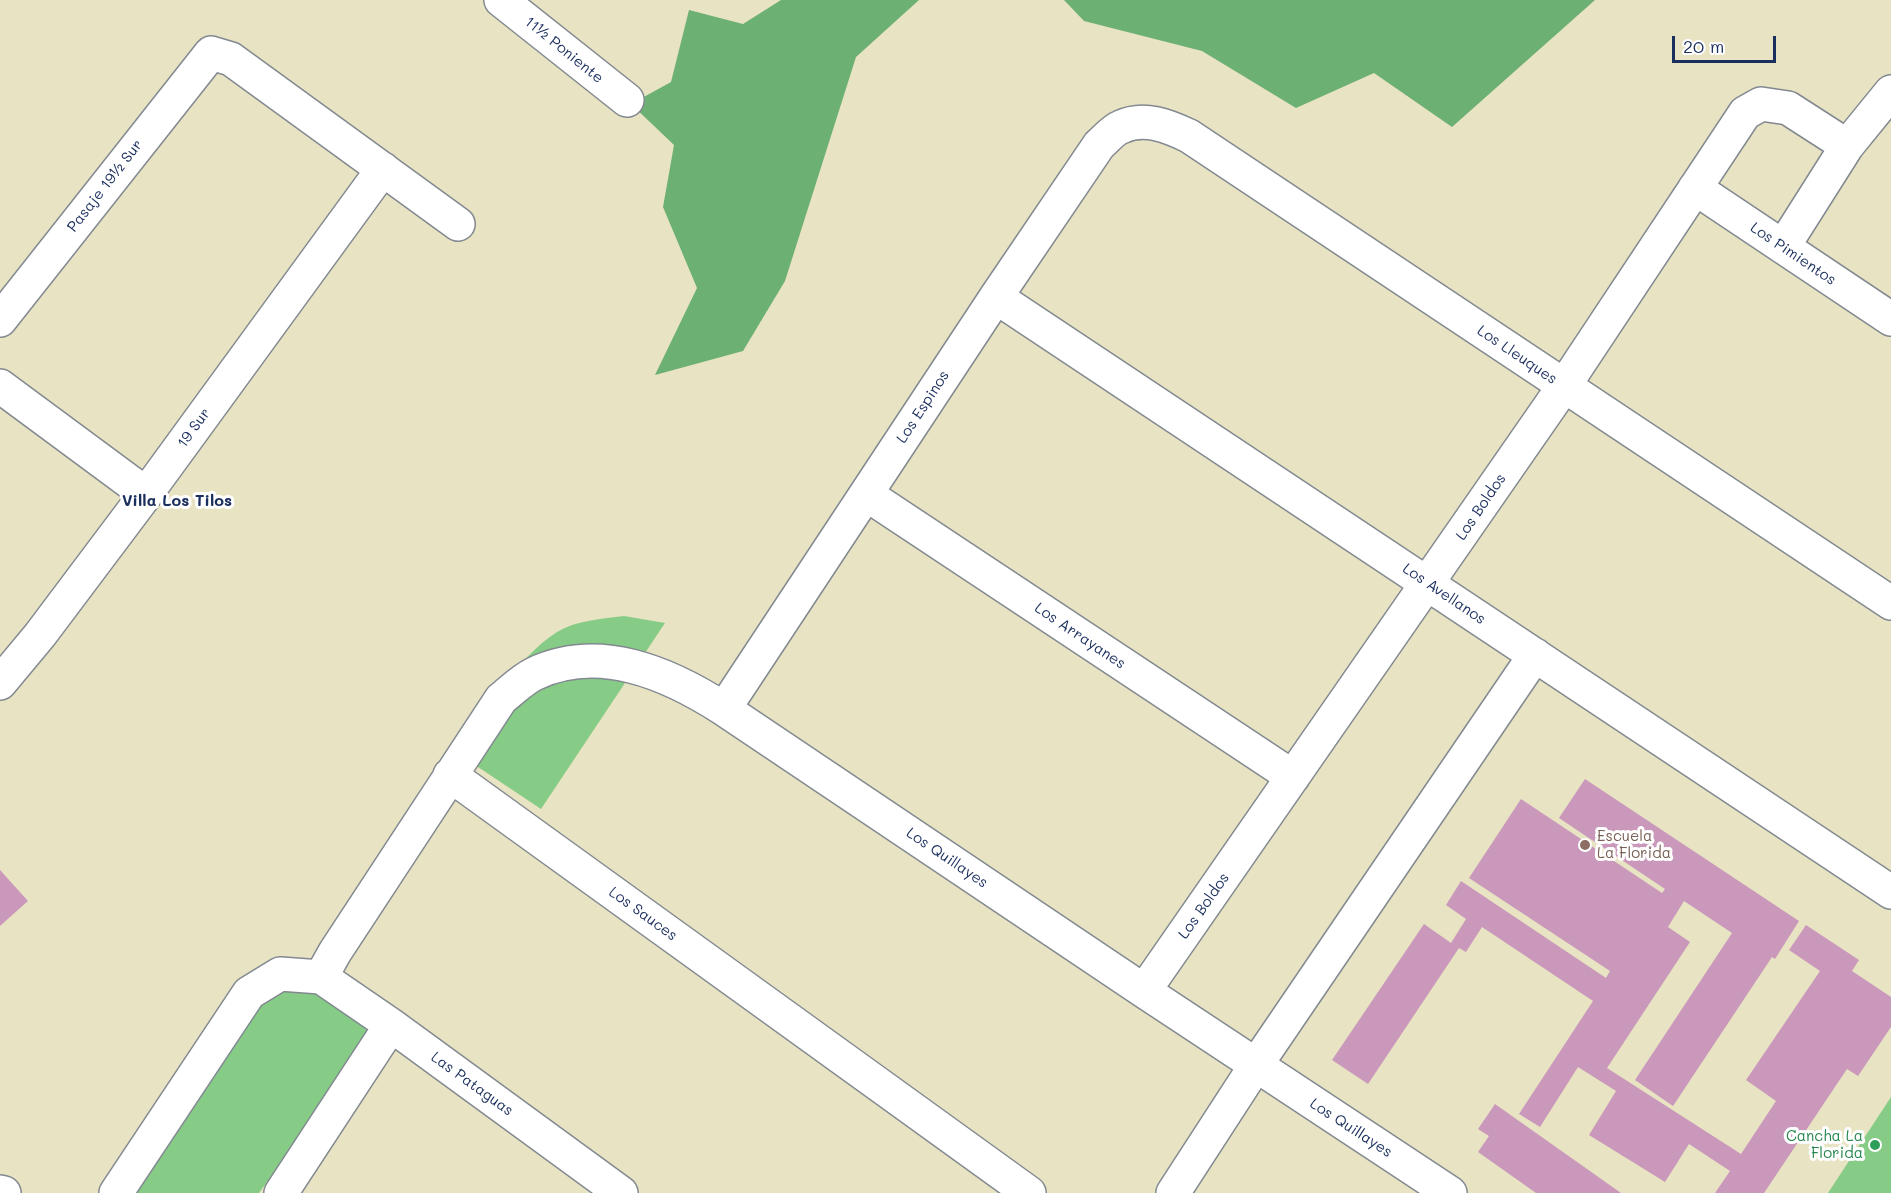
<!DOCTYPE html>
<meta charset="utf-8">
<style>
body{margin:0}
#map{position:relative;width:1891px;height:1193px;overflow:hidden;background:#e8e3c3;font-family:Mali,sans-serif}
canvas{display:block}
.scale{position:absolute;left:1672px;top:36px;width:104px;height:27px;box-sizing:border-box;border:3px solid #1b2f5e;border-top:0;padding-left:8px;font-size:18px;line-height:21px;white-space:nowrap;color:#1b2f5e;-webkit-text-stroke:4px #fff;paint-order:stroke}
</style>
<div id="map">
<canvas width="1891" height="1193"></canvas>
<div class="scale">20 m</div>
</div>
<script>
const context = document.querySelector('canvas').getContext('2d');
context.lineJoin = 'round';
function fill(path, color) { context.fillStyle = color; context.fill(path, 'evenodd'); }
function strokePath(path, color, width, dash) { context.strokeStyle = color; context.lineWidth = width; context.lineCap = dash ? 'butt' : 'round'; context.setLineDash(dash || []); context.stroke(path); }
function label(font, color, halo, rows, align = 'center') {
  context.font = font + ' Mali,sans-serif'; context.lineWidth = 6; context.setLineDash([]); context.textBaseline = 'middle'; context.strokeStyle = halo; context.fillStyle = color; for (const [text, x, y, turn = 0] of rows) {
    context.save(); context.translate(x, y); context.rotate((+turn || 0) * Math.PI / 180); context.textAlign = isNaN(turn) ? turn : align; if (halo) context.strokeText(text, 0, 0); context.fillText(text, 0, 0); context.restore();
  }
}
const green = new Path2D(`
 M624,616l41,7 -124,186 -84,-56c28,-40 59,-95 100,-121 20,-12 45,-13 67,-16z
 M289,981l38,12 49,39 -117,161h-123l131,-198z
 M1891,1097v96h-63z`);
const forest = new Path2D(`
 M781,0h138l-63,57 -71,224 -42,70 -88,24 42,-87 -34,-81 11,-62 -43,-41 40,-22 18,-72 54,14z
 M1064,0h531l-143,127 -78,-54 -78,35 -94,-57 -118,-30z`);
const building = new Path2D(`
 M1585,779l214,142 -24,38 -3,-2 -99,149 -38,-26 97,-147 -48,-32 -16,26 22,15 -83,126 134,86 35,-53 -30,-21 74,-109 -31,-21 17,-25 53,35 -7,11 39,26v30l-33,49 -11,-7 -83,124h-49l15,-22 -41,-27 -24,38 -76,-47 27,-44 -38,-24 -38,60 -21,-13 74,-113 -111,-74 -16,25 -7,-4 -91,136 -36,-24 92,-136 27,19 15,-24 -20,-14 15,-24 145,97 4,-7 -141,-93 52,-79 141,94 3,-4 -106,-71z
 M0,870l28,31 -28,25z
 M1495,1104l126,89h-85l-58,-41 11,-16 -11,-7z`);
const minor = new Path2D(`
 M501,0l126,100
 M1695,188l196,131
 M1783,247l64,-101 44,-54
 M996,297l895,595
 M0,320l211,-267 20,6 227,165
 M0,386l146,108
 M866,494l427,283
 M0,683l40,-48 106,-141 237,-325
 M724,709l272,-412 103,-152c7,-6 14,-15 22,-18 23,-11 47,-1 68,9l702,467
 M450,775l579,418
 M321,977l14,-25 166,-253c10,-8 21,-19 33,-25 65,-31 134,-1 190,35l420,282 306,202
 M321,977l70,48 230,168
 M1144,991l420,-605 181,-273 16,-9 27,4 59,38
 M116,1193l133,-200 31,-19 41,3
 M281,1193l110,-168
 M1173,1193l83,-128 279,-410`);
const tertiary = new Path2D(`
 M0,1192l4,1`);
const markers = [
 [1585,845,6,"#8d6e63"],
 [1875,1145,6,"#2e9e5b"]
];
const streetNames = [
 ["11½ Poniente",564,50,39],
 ["Pasaje 19½ Sur",105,186,-52],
 ["Los Pimientos",1793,254,34],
 ["Los Lleuques",1517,355,34],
 ["Los Espinos",923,407,-57],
 ["19 Sur",194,428,-54],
 ["Los Boldos",1481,507,-56],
 ["Los Avellanos",1444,594,34],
 ["Los Arrayanes",1080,636,34],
 ["Los Quillayes",947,858,34],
 ["Los Boldos",1204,906,-55],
 ["Los Sauces",643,914,36],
 ["Las Pataguas",472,1084,36],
 ["Los Quillayes",1351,1128,33]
];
const educationNames = [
 ["Escuela",1597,836],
 ["La Florida",1597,853]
];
const leisureNames = [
 ["Cancha La",1863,1136],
 ["Florida",1863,1153]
];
const neighbourhoodNames = [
 ["Villa Los Tilos",177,501]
];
fill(green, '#86cc86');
fill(forest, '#6cb073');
fill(building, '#c998bb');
strokePath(minor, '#828990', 36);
strokePath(tertiary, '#828990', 36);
strokePath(minor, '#fff', 33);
strokePath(tertiary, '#fff', 33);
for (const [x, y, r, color] of markers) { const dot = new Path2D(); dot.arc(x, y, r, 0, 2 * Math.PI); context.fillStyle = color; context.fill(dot); strokePath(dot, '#fff', 2); }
label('15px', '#1b2f5e', '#fff', streetNames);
label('15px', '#785e54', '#fff', educationNames, 'left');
label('15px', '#27864d', '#fff', leisureNames, 'right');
label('bold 16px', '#1b2f5e', '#fff', neighbourhoodNames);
</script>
